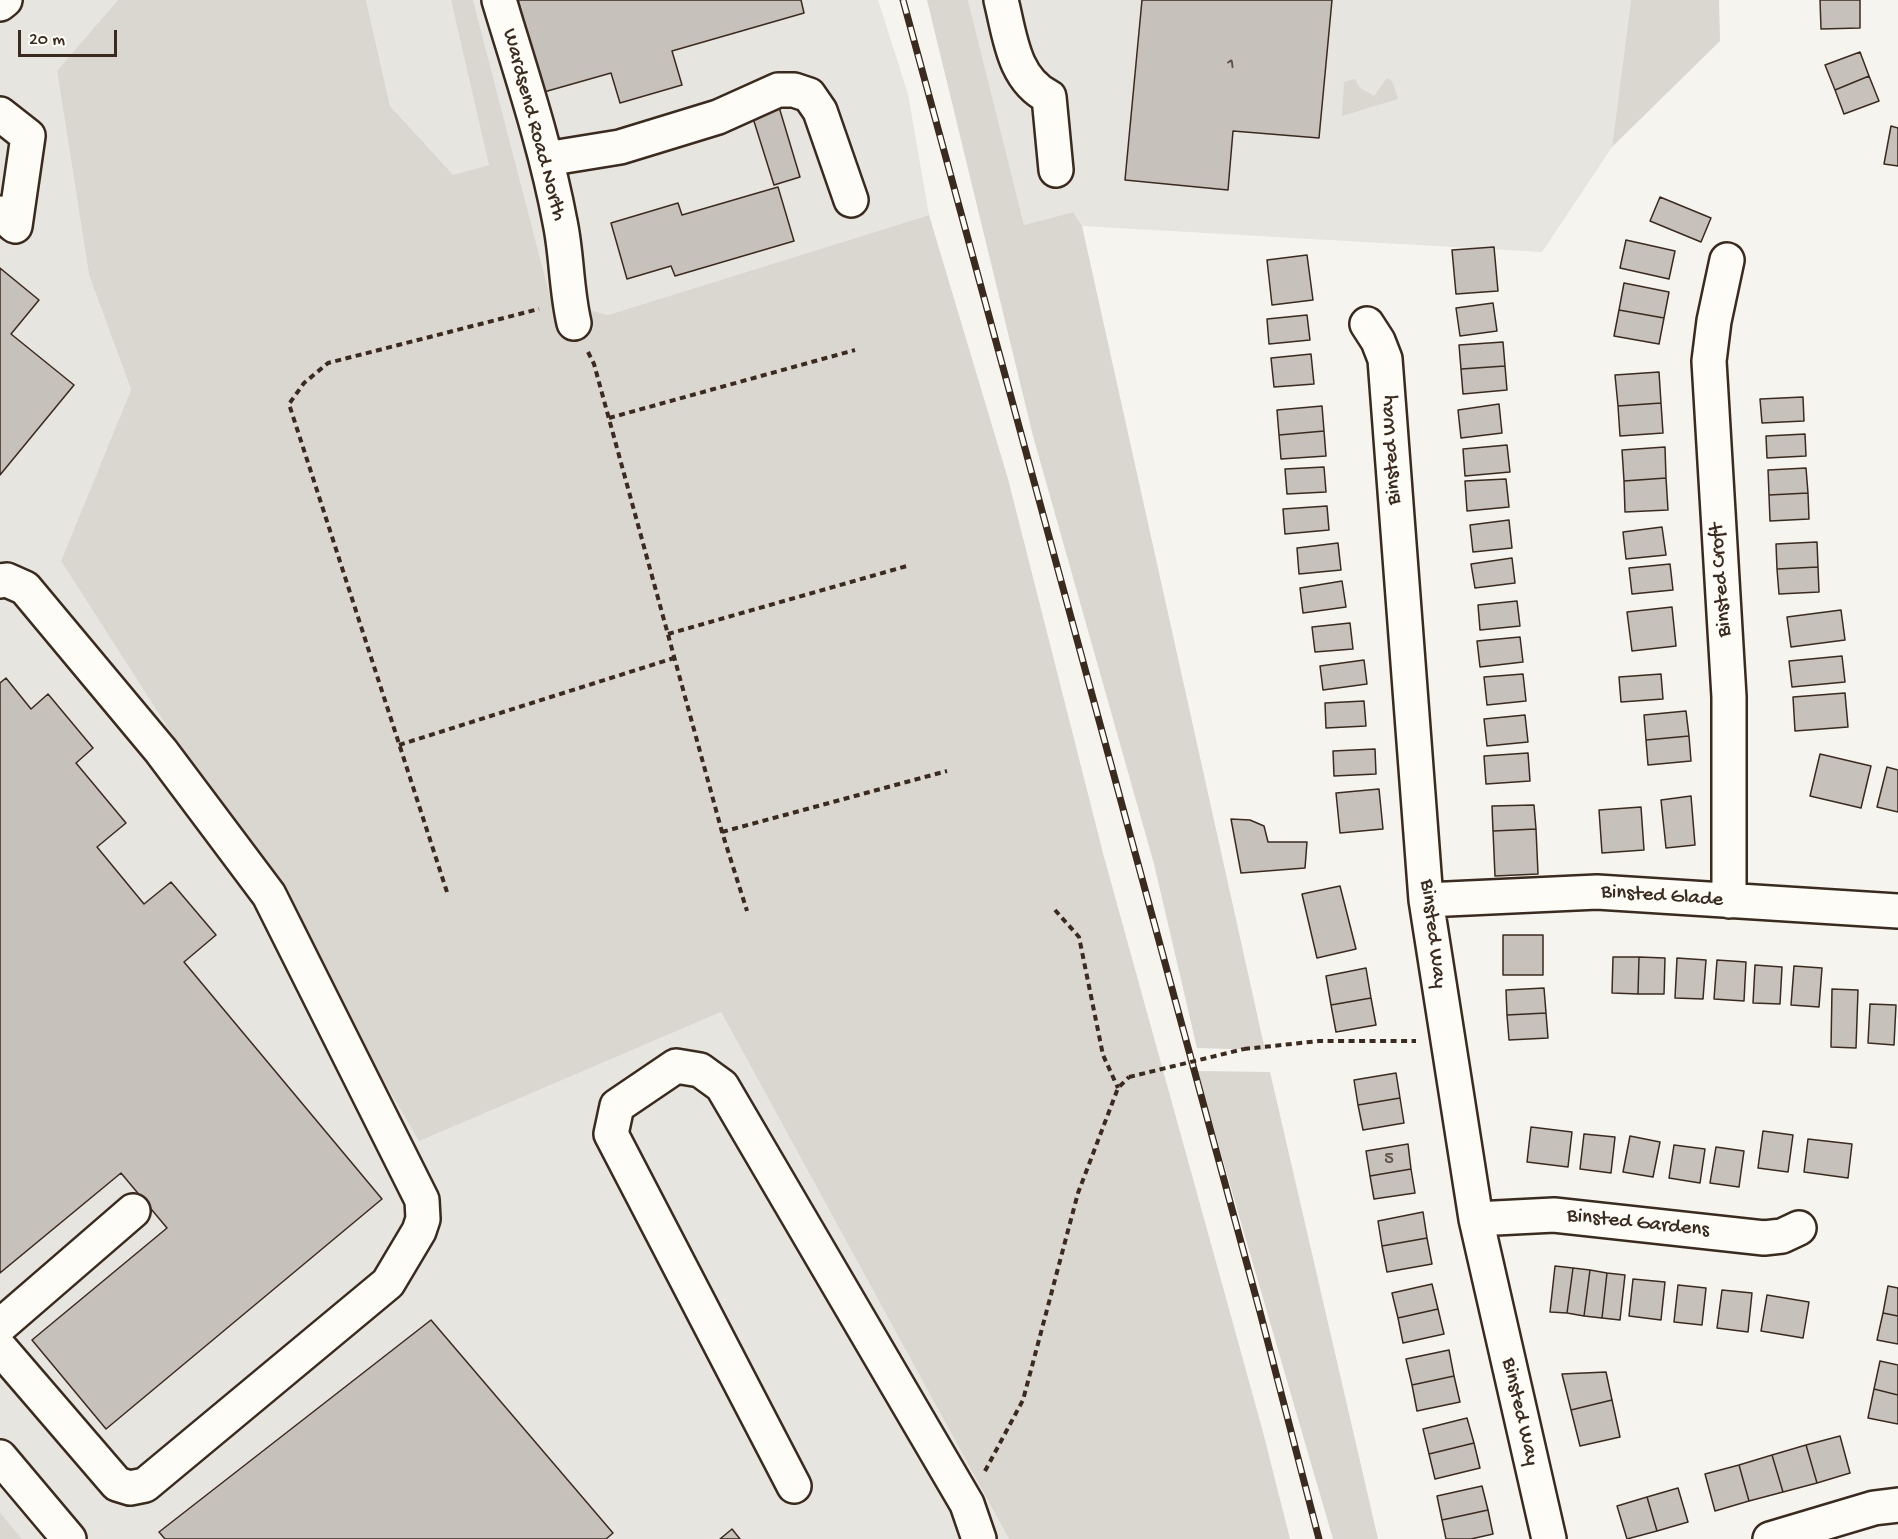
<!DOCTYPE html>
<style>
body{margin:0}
#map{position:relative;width:1898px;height:1539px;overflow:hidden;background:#f5f4ee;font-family:"Gochi Hand",sans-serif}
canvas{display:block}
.scale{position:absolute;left:18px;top:30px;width:99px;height:27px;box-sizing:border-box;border:3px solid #3b2a1e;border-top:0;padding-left:8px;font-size:18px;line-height:21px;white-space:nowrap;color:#3b2a1e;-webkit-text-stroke:4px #fdfcf7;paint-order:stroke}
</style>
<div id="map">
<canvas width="1898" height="1539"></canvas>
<div class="scale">20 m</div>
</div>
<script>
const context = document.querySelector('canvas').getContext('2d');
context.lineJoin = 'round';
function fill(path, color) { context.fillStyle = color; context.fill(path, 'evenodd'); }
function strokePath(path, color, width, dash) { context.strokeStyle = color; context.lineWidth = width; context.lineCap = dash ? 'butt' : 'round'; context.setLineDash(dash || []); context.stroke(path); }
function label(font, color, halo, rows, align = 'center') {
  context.font = font + ' "Gochi Hand",sans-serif'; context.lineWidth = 6; context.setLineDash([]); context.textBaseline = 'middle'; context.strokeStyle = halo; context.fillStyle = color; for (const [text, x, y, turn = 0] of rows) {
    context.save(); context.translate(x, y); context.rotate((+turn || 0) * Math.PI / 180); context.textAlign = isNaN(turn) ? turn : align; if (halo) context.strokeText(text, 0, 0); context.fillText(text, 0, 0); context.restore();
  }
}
const built = new Path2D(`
 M0,0h118l-61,72 32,203 42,116 -70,170 212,331 146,248 302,-128 288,527h-987l-22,-27z
 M366,0h85l39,165 -37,11 -63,-70z
 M473,0h405l30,94 21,121 -321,100 -57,-15z
 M968,0h663l-19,147 -70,105 -460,-26 -9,-14 -49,13z`);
const green = new Path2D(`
 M118,0h248l24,106 63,69 36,-10 -38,-165h22l78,300 57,15 321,-100 79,264 96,378 159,575 27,107h-281l-288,-527 -302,129 -146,-249 -212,-331 70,-171 -42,-115 -32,-204z
 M927,0h41l56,225 49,-13 9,14 183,824 -68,-2 -43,-184 -121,-428z
 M1631,0h88l1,41 -108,106z
 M1387,78l5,3 6,18 -56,17 2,-34 11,-3 5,9 14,8z
 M1197,1071l73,1 108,467h-45z
 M0,1512l22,27h-22z`);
const building = new Path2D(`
 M518,0h283l3,13 -132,38 10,34 -62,18 -9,-30 -67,19z
 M1142,0h190l-13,138 -86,-7 -5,59 -103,-10z
 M1820,0h40v28l-39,1z
 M1860,52l9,24 -34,14 -10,-25z
 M1869,76l10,25 -35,13 -9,-24z
 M779,107l21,70 -26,8 -22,-70z
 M1891,126l7,2v38l-14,-2z
 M778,187l16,54 -119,35 -4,-10 -44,13 -16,-56 67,-20 4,12z
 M1660,197l51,21 -10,24 -51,-21z
 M1626,240l49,11 -6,28 -49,-11z
 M1494,247l4,44 -42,3 -4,-44z
 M1307,255l6,45 -41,5 -5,-45z
 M0,268l39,32 -28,34 63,51 -74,90z
 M1624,283l45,9 -5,26 -45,-8z
 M1493,303l4,28 -37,5 -4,-28z
 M1619,310l45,8 -5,26 -45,-8z
 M1307,315l3,25 -41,4 -2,-25z
 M1503,342l2,24 -44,3 -2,-24z
 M1311,354l3,30 -40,3 -3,-29z
 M1505,366l2,24 -44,4 -2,-25z
 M1659,372l2,31 -43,3 -3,-31z
 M1803,397l1,24 -42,2 -2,-24z
 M1661,403l2,30 -43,3 -2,-30z
 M1499,404l3,29 -41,5 -3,-28z
 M1322,406l2,25 -45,4 -2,-25z
 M1324,431l2,25 -45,3 -2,-24z
 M1805,434l1,22 -39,2 -1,-22z
 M1507,445l3,27 -45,4 -2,-27z
 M1665,447l1,31 -42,3 -2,-31z
 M1324,467l2,25 -39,2 -2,-25z
 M1806,468l2,25 -39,2 -1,-25z
 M1666,478l2,32 -43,2 -1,-31z
 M1506,479l3,28 -42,4 -2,-30z
 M1808,493l1,26 -39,2 -1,-26z
 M1327,506l2,24 -44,4 -2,-25z
 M1509,520l3,28 -39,4 -3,-27z
 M1662,527l4,28 -40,4 -3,-27z
 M1817,542l1,25 -41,2 -1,-25z
 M1338,543l3,27 -42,4 -2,-26z
 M1512,558l3,25 -40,5 -4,-24z
 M1670,564l3,26 -41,4 -3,-26z
 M1818,567l1,25 -40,2 -2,-25z
 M1342,581l4,26 -43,6 -3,-25z
 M1517,601l3,25 -40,4 -2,-25z
 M1672,607l4,39 -44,5 -5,-39z
 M1841,610l4,30 -54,7 -4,-30z
 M1350,623l3,26 -38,3 -3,-25z
 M1520,637l3,25 -43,5 -3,-26z
 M1842,656l3,26 -53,5 -3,-26z
 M1364,660l3,24 -44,6 -3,-24z
 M1523,674l3,27 -39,4 -3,-28z
 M1661,674l2,25 -42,3 -2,-25z
 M6,678l25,31 17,-15 45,54 -17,15 50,60 -29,24 47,57 27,-22 45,53 -32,27 198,237 -276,230 -74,-89 135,-112 -46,-55 -121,100v-590z
 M1845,693l3,34 -53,4 -2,-34z
 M1364,701l2,25 -40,2 -1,-25z
 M1686,711l3,25 -43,4 -2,-25z
 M1525,715l3,27 -41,4 -3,-27z
 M1689,736l2,25 -43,4 -2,-25z
 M1375,749l1,25 -42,2 -1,-25z
 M1528,753l2,28 -44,3 -2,-28z
 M1820,754l51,12 -10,42 -51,-12z
 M1887,767l11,3v42l-21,-5z
 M1379,789l4,40 -43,4 -4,-40z
 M1691,796l4,49 -29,3 -5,-48z
 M1534,805l2,24 -43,2 -1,-25z
 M1641,807l3,43 -42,3 -3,-43z
 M1231,819l19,1 14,6 4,16h39l-2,26 -64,5z
 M1536,829l2,45 -43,2 -2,-45z
 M1340,886l16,63 -39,9 -15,-64z
 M1503,935h40v40h-40z
 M1613,957h26l-1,37 -26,-1z
 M1639,957l26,1 -1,36h-26z
 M1677,958l29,2 -3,39 -28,-1z
 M1717,960l29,2 -2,39 -30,-2z
 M1755,965l27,2 -2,37 -27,-1z
 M1794,966l28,2 -3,39 -28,-2z
 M1366,968l5,30 -40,7 -5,-29z
 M1544,988l2,25 -39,2 -1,-25z
 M1832,989l26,1 -2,58 -25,-1z
 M1371,998l5,27 -40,7 -5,-27z
 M1870,1004l26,1 -2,40 -26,-2z
 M1546,1013l2,25 -39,2 -2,-25z
 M1396,1073l4,25 -42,7 -4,-25z
 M1400,1098l4,25 -41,7 -5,-25z
 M1531,1127l41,5 -4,35 -41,-5z
 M1763,1131l30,4 -5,37 -30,-4z
 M1584,1134l31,3 -4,36 -31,-4z
 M1630,1136l30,6 -7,35 -30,-5z
 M1808,1139l44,5 -4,34 -44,-6z
 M1408,1144l3,25 -41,7 -4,-25z
 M1674,1145l31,4 -5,34 -31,-5z
 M1716,1147l28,4 -5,36 -29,-4z
 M1411,1169l4,24 -41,6 -4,-23z
 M1423,1212l4,26 -45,8 -4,-25z
 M1427,1238l5,26 -45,8 -5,-26z
 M1555,1266l18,2 -6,45 -17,-1z
 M1573,1268l17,2 -6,46 -17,-3z
 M1590,1270l17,3 -5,45 -18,-2z
 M1607,1273l18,2 -5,45 -18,-2z
 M1633,1279l32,3 -4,38 -32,-4z
 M1432,1284l6,25 -40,9 -6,-25z
 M1678,1285l28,3 -4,37 -28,-3z
 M1888,1286l10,2v28l-15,-3z
 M1722,1290l30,3 -4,39 -31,-4z
 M1767,1295l42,7 -6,36 -42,-7z
 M1438,1309l6,25 -41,9 -5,-25z
 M1883,1313l15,3v28l-21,-4z
 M431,1320l182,213 -7,6h-441l-6,-7z
 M1449,1350l5,26 -42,9 -6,-26z
 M1880,1361l18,4v30l-24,-6z
 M1606,1372l6,28 -41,10 -9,-36z
 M1454,1376l6,26 -43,9 -5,-26z
 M1874,1389l24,6v29l-30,-6z
 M1612,1400l8,37 -40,9 -9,-36z
 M1467,1418l7,25 -45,11 -6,-25z
 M1840,1436l10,37 -33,10 -11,-38z
 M1474,1443l6,25 -45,11 -6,-25z
 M1806,1445l11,38 -34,9 -11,-37z
 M1772,1455l11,37 -34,9 -10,-36z
 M1739,1465l10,36 -34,10 -10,-37z
 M1482,1486l6,24 -46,10 -5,-24z
 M1678,1488l10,34 -31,9 -10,-34z
 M1647,1497l10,34 -30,8 -10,-33z
 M1488,1510l5,24 -22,5h-25l-4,-19z
 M732,1529l8,10h-20z`);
const path = new Path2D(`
 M588,352l6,12 128,468 25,79
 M609,418l246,-68
 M668,634l239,-68
 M399,745l275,-87
 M722,832l225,-61
 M447,892l-158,-488 15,-21 24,-20 211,-54
 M1055,910l24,27 24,118 15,33
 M1244,1049l75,-8h97
 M985,1471l38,-71 55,-207 40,-105 11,-11`);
const minor = new Path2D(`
 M499,0c22,73 47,147 61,222 7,33 6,67 14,101
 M1001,0c9,36 12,79 48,97l7,73
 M0,4l5,-4
 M0,114l28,22 -13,90 -15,-13
 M546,159l74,-12 98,-30 60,-27h16l15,5 11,16 31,89
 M1727,260l-13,61 -5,40 20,336v204
 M1367,324l11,17 7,18 41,541 50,319 73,320
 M0,581l7,-1 18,8 136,163 108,144 153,305 1,19 -4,12 -31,52 -243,202 -15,3 -13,-4 -117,-136
 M1426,900l171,-8 301,19
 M1476,1219l78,-4 210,23 18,-2 17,-8
 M0,1326l133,-115
 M794,1486l-183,-352 6,-28 59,-40 24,4 22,16 245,418 12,35
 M1770,1539l104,-31 24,-3`);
const major = new Path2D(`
 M0,1457l69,82`);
const rail = new Path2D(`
 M903,0l357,1312 59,227`);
const pathBridge = new Path2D(`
 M1129,1077l115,-28`);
const numberNames = [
 ["1",1231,65],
 ["5",1389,1160]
];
const streetNames = [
 ["Wardsend Road North",533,125,75],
 ["Binsted Way",1392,450,-94],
 ["Binsted Croft",1722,580,-94],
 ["Binsted Glade",1662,897,4],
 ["Binsted Way",1432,934,83],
 ["Binsted Gardens",1638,1224,6],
 ["Binsted Way",1519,1412,77]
];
fill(built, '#e7e5df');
fill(green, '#dad6d0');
fill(building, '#c7c1bb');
strokePath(building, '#3b2a1e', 1.5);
strokePath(minor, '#3b2a1e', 38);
strokePath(major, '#3b2a1e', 38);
strokePath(path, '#3b2a1e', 4, [6, 4.5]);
strokePath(minor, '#fdfcf7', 33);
strokePath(major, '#fdfcf7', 33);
strokePath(rail, '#3b2a1e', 7);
strokePath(rail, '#fdfcf7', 4.5, [14]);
strokePath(pathBridge, '#3b2a1e', 4, [6, 4.5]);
label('18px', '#5e5045', null, numberNames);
label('21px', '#3b2a1e', '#fdfcf7', streetNames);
</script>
